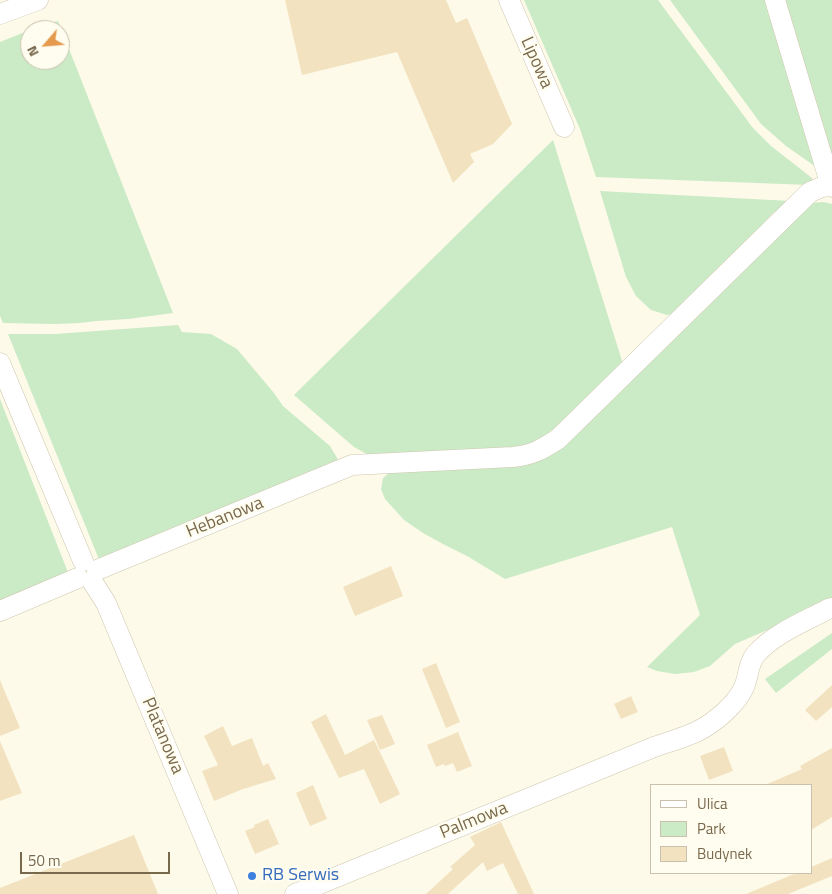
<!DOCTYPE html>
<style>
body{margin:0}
#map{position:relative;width:832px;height:894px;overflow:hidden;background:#fdfae9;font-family:"Titillium Web",sans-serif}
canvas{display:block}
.legend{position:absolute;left:650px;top:784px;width:162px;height:90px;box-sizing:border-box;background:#fffdef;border:1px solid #c9c1ae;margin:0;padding:6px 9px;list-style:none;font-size:15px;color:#78684c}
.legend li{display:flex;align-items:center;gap:10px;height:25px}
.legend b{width:25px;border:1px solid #c9c1ae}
.north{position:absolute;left:20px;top:20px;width:50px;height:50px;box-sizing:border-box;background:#fffdef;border:1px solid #c9c1ae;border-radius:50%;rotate:243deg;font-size:14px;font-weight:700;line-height:20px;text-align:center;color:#78684c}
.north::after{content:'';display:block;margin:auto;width:18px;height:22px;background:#e69a4e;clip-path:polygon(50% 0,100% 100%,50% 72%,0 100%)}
.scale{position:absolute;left:20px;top:852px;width:150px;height:22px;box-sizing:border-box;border:2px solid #78684c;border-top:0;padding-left:6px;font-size:15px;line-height:18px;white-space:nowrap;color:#78684c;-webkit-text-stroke:4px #fffdef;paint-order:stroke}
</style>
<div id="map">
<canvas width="832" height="894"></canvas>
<ul class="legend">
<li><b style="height:6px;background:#fff"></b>Ulica</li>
<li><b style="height:14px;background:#cbebc6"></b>Park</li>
<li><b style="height:14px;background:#f2e2c0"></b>Budynek</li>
</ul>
<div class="north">N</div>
<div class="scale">50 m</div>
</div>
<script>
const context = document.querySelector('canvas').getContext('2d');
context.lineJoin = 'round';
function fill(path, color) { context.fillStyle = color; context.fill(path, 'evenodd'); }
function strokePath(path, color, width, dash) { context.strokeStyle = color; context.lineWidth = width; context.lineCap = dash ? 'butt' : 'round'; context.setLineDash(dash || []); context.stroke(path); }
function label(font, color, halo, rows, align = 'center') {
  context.font = font + ' "Titillium Web",sans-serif'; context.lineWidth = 4.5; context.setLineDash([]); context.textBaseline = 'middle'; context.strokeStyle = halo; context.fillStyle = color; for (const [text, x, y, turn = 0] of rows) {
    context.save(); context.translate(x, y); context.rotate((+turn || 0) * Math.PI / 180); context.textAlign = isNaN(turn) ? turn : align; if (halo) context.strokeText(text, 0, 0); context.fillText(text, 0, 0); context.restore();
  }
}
const green = new Path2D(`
 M524,0h134l95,128 18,18 41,32 1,5 -3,2 -214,-8 -16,-48z
 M670,0h100l46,167 -30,-21 -25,-22z
 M784,0h48v164z
 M58,21l115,292 -45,6 -31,2 -18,2 -24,1 -52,-1 -3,-7v-274l40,-16zM30,30h30v30h-30z
 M553,140l70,224 -66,69 -35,16 -150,8 -18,-10 -60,-52z
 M600,191l191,10 -18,12 -93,99 -13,3 -16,-5 -15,-14 -10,-19z
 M824,202l8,2v398l-97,42 -25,22 -16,6 -19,2 -18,-3 -10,-4 53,-52 -28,-88 -167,52 -38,-23 -24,-12 -20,-11 -19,-13 -19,-21 -4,-10 2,-11 7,-6 124,-8 295,-261z
 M178,325l4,7 29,2 26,15 37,44 9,13 47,40 10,17 -240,99 -92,-228h47z
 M0,399l69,176 -69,28z
 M832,633v16l-56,44 -11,-14z`);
const building = new Path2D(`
 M285,0h161l10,23 11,-5 45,106 -19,20 -23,10 4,8 -21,21 -56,-131 -95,23z
 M391,566l12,30 -48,20 -12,-29z
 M436,663l24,59 -14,6 -24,-59z
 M0,680l20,48 -20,8z
 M832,685v22l-16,14 -11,-11z
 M631,696l7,16 -17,7 -7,-15z
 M326,714l19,41 29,-15 26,54 -20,10 -16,-35 -25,9 -28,-56z
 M382,715l13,29 -15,6 -13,-30z
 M223,726l9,20 20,-8 11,28 5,-3 8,16 -33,10 -29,12 -12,-30 16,-6 -14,-29z
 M458,732l14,34 -15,6 -4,-9 -8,3 -1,-2 -8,3 -9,-22z
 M0,741l22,52 -22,8z
 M724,747l9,24 -24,9 -9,-24z
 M832,748v69l-21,13v-45h-46l37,-16 -2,-3z
 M313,785l14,34 -17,7 -14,-33z
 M268,819l11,25 -24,10 -10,-23 10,-4 -1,-2z
 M501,822l33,72h-16l-15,-31 -16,8 -4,-9 -35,32h-22l27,-25 -3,-2 25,-22 -5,-8z
 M134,835l24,59h-158v-6z
 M832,858v18l-5,2 -39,16h-42l48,-20 1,1 4,-2h12v-6z`);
const minor = new Path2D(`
 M509,0l55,127
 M775,0l56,186 1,1
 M0,14l38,-14
 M0,363l83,198
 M97,570l255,-105 161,-8c19,-2 28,-7 45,-18l252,-247 12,-5 9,-1
 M92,581l14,22 122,291
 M0,611l78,-33
 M295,894l359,-147c14,-5 30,-9 44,-16 16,-8 39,-27 46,-44 5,-11 4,-24 12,-33 19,-21 48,-32 72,-45l4,-1`);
const markers = [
 [252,876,5,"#3f7fe0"]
];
const streetNames = [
 ["Lipowa",536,63,66],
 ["Hebanowa",225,518,-22],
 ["Platanowa",162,736,67],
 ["Palmowa",474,821,-22]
];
const shopNames = [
 ["RB Serwis",262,876]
];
fill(green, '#cbebc6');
fill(building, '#f2e2c0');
strokePath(minor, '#cfc6ae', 21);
strokePath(minor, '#fff', 20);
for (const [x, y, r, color] of markers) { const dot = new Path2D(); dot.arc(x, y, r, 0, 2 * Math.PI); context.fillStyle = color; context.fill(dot); strokePath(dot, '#fffdef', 2); }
label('18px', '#78684c', '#fffdef', streetNames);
label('18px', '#366cbe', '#fffdef', shopNames, 'left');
</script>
